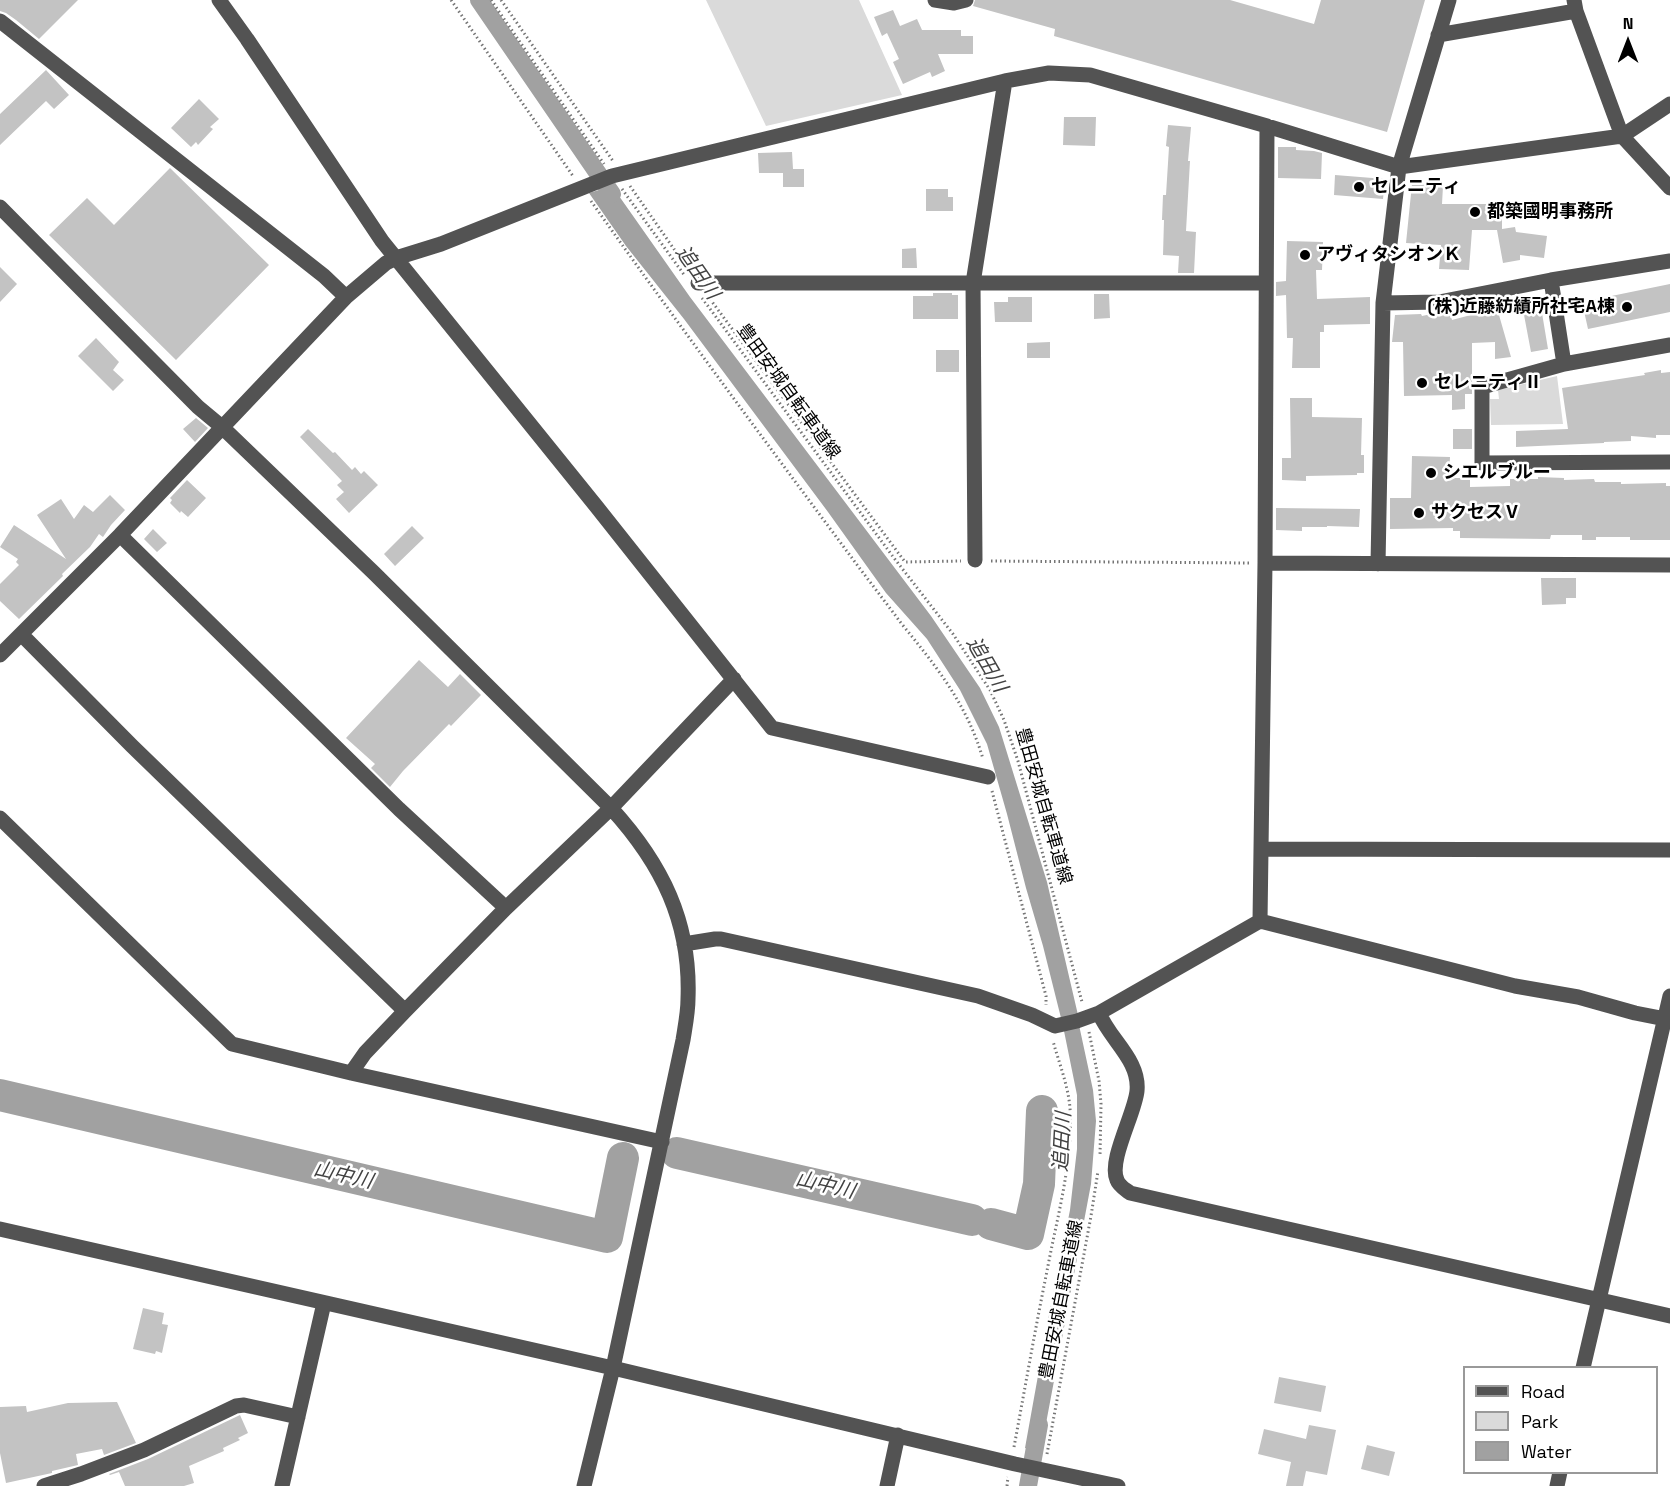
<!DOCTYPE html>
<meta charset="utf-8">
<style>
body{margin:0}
#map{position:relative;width:1670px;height:1486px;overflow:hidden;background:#fff;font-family:"Space Grotesk",sans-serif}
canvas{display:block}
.legend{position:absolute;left:1463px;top:1366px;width:195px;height:108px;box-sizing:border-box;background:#fff;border:2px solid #999;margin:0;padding:8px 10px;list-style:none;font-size:18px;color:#000}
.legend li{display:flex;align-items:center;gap:12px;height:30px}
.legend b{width:30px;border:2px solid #999}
.north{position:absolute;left:1598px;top:12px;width:60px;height:60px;-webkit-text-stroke:4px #fff;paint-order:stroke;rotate:0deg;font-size:16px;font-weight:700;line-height:24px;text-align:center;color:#000}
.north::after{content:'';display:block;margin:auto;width:21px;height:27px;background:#000;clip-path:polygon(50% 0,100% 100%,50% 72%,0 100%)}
</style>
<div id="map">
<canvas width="1670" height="1486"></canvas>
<ul class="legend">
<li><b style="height:8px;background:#535353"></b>Road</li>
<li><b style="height:16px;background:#dadada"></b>Park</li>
<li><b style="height:16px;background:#a1a1a1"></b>Water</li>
</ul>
<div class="north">N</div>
</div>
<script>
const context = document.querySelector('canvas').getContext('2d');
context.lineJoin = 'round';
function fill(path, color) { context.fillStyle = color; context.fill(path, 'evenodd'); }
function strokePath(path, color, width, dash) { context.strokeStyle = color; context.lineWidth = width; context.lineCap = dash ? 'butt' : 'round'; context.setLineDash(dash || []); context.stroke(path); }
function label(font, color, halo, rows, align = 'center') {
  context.font = font + ' "Space Grotesk","Noto Sans JP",sans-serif'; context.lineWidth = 5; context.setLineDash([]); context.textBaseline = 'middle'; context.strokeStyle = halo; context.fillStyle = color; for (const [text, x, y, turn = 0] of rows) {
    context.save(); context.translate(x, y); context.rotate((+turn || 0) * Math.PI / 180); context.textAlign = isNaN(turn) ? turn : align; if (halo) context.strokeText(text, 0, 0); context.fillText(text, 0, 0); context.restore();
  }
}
const green = new Path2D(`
 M706,0h153l43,95 -136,31z
 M1557,376l6,48 -72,1 -1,-26h9l-1,-9z`);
const water = new Path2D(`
 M612,186l78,111 241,319 49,72 19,39 48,155 31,133 -17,3 -18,-72 -17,-58 -19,-74 -20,-70 -27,-54 -33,-51 -41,-46 -58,-81 -144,-193 -58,-73 -37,-53z
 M1079,1025l14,65 3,31 -5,63 -50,266 -16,-2 23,-128 22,-110 7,-61v-54l-13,-64z`);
const canal = new Path2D(`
 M479,0l133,194
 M1028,1486l11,-61`);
const river = new Path2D(`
 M0,1095l607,142 16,-79
 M677,1153l295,67
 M991,1224l37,10 11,-50 3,-73`);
const building = new Path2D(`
 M0,0h78l-39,39 -23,-19 -10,-7 -6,-2z
 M975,0h255l84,24 7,-24h104l-38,132 -333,-96 1,-7 -82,-23z
 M893,10l7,16 17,-7 5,11h39v6h12v18h-35l7,17 -13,6 -2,-5 -27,12 -10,-22 6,-3 -12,-26 -5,3 -8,-19z
 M46,70l23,25 -15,14 -8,-8 -46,44v-31z
 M199,99l20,20 -9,8 3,2 -15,16 -2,-3 -5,5 -20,-19z
 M1064,117h32l-1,29 -32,-1z
 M1168,125l23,2 -3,34h2l-4,70 10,1 -2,41h-16l1,-17 -16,-1 1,-35h-2l1,-25h3l3,-48 -3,-1z
 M1278,147h18v3l18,1 8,2 -1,26 -43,-1z
 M792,152l1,17h11v18h-21v-14h-24l-1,-20z
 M170,168l99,97 -93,95 -127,-125 38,-37 27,27z
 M1335,175l50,4 -2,20 -49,-4z
 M1412,184l31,2 -1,18h60v25l13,-2 1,5 31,4 -3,22 -24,-3v5l-17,3 -6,-33h-25l-3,40 -30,-1 2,-24 -35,-2z
 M926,189h22v8h5v14h-27z
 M1287,241l36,1 -1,28h-6l1,29 53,-2v27l-46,1v7h-4v36h-28l1,-30h-6l-1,-43 -10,1v-14l10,-1z
 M916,248l1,20h-15v-19z
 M0,267l17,17 -17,18z
 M1670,284v28l-82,17 -6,-27z
 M933,293h19v2h6v24h-45v-23h20z
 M1094,294h15l1,24 -16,1z
 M1539,295l9,54 -17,3 -10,-53z
 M1008,297h24v25h-37l-1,-20h14z
 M1497,308l14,49 -16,2v-17l-23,1v51h-7v15l-13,1v-15l-48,1 -1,-54h-11l3,-27 26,-1 1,2 28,-6 2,10z
 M96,338l23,24 -6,8 11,10 -11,11 -35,-35z
 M1050,342v16h-23v-15z
 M936,350h23v22h-23z
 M1661,370v3l9,-1v63h-14v3l-25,-2v5l-27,1v1l-88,4v-16l52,-2 -6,-41 83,-13 -1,-2z
 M1290,398h22v19l50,1 -1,37h3v18h-7v2l-51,1v5l-24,-1v-22h9z
 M196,418l12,10 -13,14 -12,-13z
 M308,429l25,24 2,-1 17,18 3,-3 6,7 3,-3 14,14 -29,28 -13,-14 8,-7 -7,-7 5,-4 -42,-44z
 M1453,429h19v20h-19z
 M1412,456l38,1 -1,21h21v9l40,-1v-7h28v-2l26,1v2l30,-1 1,3h26v2l45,-1v3h4v54h-40v-3h-34v3h-14v-5h-31l-1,4 -90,-1v-7h-7v-3l-63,1v-31h21z
 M187,480l19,18 -18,19 -7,-6 -1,2 -10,-10 2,-3 -2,-2z
 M110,495l15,15 -14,15 -8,12 -4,-3 -9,13 -28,27 1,2 -44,43 -19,-18v-17l19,-19 -3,-3 2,-3 -18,-12 14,-22 52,34 -29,-44 24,-16 13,20 10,-14 9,7z
 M1276,508l84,1 -1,18 -32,-1v1h-25v4l-26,-1z
 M412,526l12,12 -29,28 -11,-12z
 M153,529l14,14 -10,9 -13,-13z
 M1541,578h35v20h-10v6l-24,1z
 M419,660l29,27 12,-13 21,21 -30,31 -2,-2 -46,47 -13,16 -19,-19 4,-4 -29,-26z
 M143,1308l21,5 -2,11 6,1 -6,28 -6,-2 -1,3 -22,-5z
 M1279,1377l47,9 -5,26 -47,-9z
 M117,1402l19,41 -32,12 -2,-6 -26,5 2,11 -26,6v2l-46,10 -6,-30v-46l26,-1 1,6 41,-9z
 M240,1415l8,18 -10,5 2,2 -17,8 1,3 -35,15 5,17 -10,3h-59l-6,-14 -9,3 -1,-1 39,-15z
 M1309,1425l27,5 -9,45 -21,-4 -3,15h-17l5,-24 -33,-8 6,-25 42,10z
 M1367,1445l28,7 -6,24 -28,-7z`);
const path = new Path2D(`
 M451,0l122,176
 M491,0l113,164
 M501,0l112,161
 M630,186l60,86
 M622,189l63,87
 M591,201c84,119 171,236 258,353 17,23 35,46 52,69 35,43 66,81 82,136
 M702,298l192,260 59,76 37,56 14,30 14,41 64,241
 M710,299l195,263 56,-1
 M991,561l258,2
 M992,791l54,205v9
 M1089,1032l10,49 2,23 -1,52
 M1014,1447c11,-59 21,-117 33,-176 10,-54 26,-108 23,-163 -2,-23 -11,-45 -17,-67
 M1047,1454l44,-238 7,-45
 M1007,1486l1,-9`);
const minor = new Path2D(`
 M219,0l28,39 135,202 214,265 176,222 216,49
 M935,0l19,3 12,-3
 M1574,0l2,11 46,125 48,52
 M0,21l324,255 22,21
 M1438,35l138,-24
 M0,207l198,200 24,20 152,146 237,235c51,56 80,114 77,191 0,14 -3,28 -5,41l-70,328 -29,118
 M1551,280l13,84
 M698,283h568
 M1383,303l56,-1 112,-22 119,-19
 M1670,345l-106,19 -82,23v76l188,-1
 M120,535l279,274 107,99
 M975,560l-2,-277 32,-202
 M1265,563l405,2
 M1378,564l5,-261 16,-136 50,-167
 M21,634l111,112 273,265
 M0,655l120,-120 226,-238 40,-34 10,-5 45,-14 171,-68 393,-95 44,-8 41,2 177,51 132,41 223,-31 48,-32
 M0,818l232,226 119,29 311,69
 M1262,849l408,1
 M1260,921l5,-358 2,-437
 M684,944l31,-5h6l257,57 54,19 23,11 22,-5 22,-8 161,-92 255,65 63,11 57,16 35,7
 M1099,1013c11,27 41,47 38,78 -2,22 -29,70 -20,89 2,6 8,9 13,13l540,123
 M351,1073l14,-20 40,-42 101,-103 105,-100 123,-129
 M0,1229l613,139 402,96 103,22
 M1583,1368l87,-372
 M44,1486l37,-12 63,-24 92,-44 8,-1 54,12
 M282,1486l42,-183
 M887,1486l11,-51
 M1557,1486l3,-14`);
const markers = [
 [1359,187,6,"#000"],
 [1475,212,6,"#000"],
 [1305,255,6,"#000"],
 [1627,307,6,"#000"],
 [1422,383,6,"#000"],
 [1431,473,6,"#000"],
 [1419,513,6,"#000"]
];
const poiNames = [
 ["セレニティ",1371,187],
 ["都築國明事務所",1487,212],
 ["アヴィタシオンＫ",1317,255],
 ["(株)近藤紡績所社宅A棟",1615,307,"right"],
 ["セレニティⅡ",1434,383],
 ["シエルブルー",1443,473],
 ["サクセスⅤ",1431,513]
];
const streetNames = [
 ["豊田安城自転車道線",788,392,54],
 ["豊田安城自転車道線",1043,806,74],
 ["豊田安城自転車道線",1062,1300,-79]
];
const waterNames = [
 ["追田川",697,273,55],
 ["追田川",986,665,60],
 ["追田川",1063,1142,-87],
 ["山中川",343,1176,13],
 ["山中川",825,1186,13]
];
fill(green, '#dadada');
fill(water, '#a1a1a1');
strokePath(canal, '#a1a1a1', 18);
strokePath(river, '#a1a1a1', 32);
fill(building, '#c3c3c3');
strokePath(path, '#757575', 3, [1.5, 3]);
strokePath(minor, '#535353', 15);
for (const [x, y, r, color] of markers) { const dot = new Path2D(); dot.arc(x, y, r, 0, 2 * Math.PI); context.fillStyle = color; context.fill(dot); strokePath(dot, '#fff', 2); }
label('bold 18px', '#000', '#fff', poiNames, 'left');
label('18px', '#000', '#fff', streetNames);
label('italic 20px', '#424242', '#fff', waterNames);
</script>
